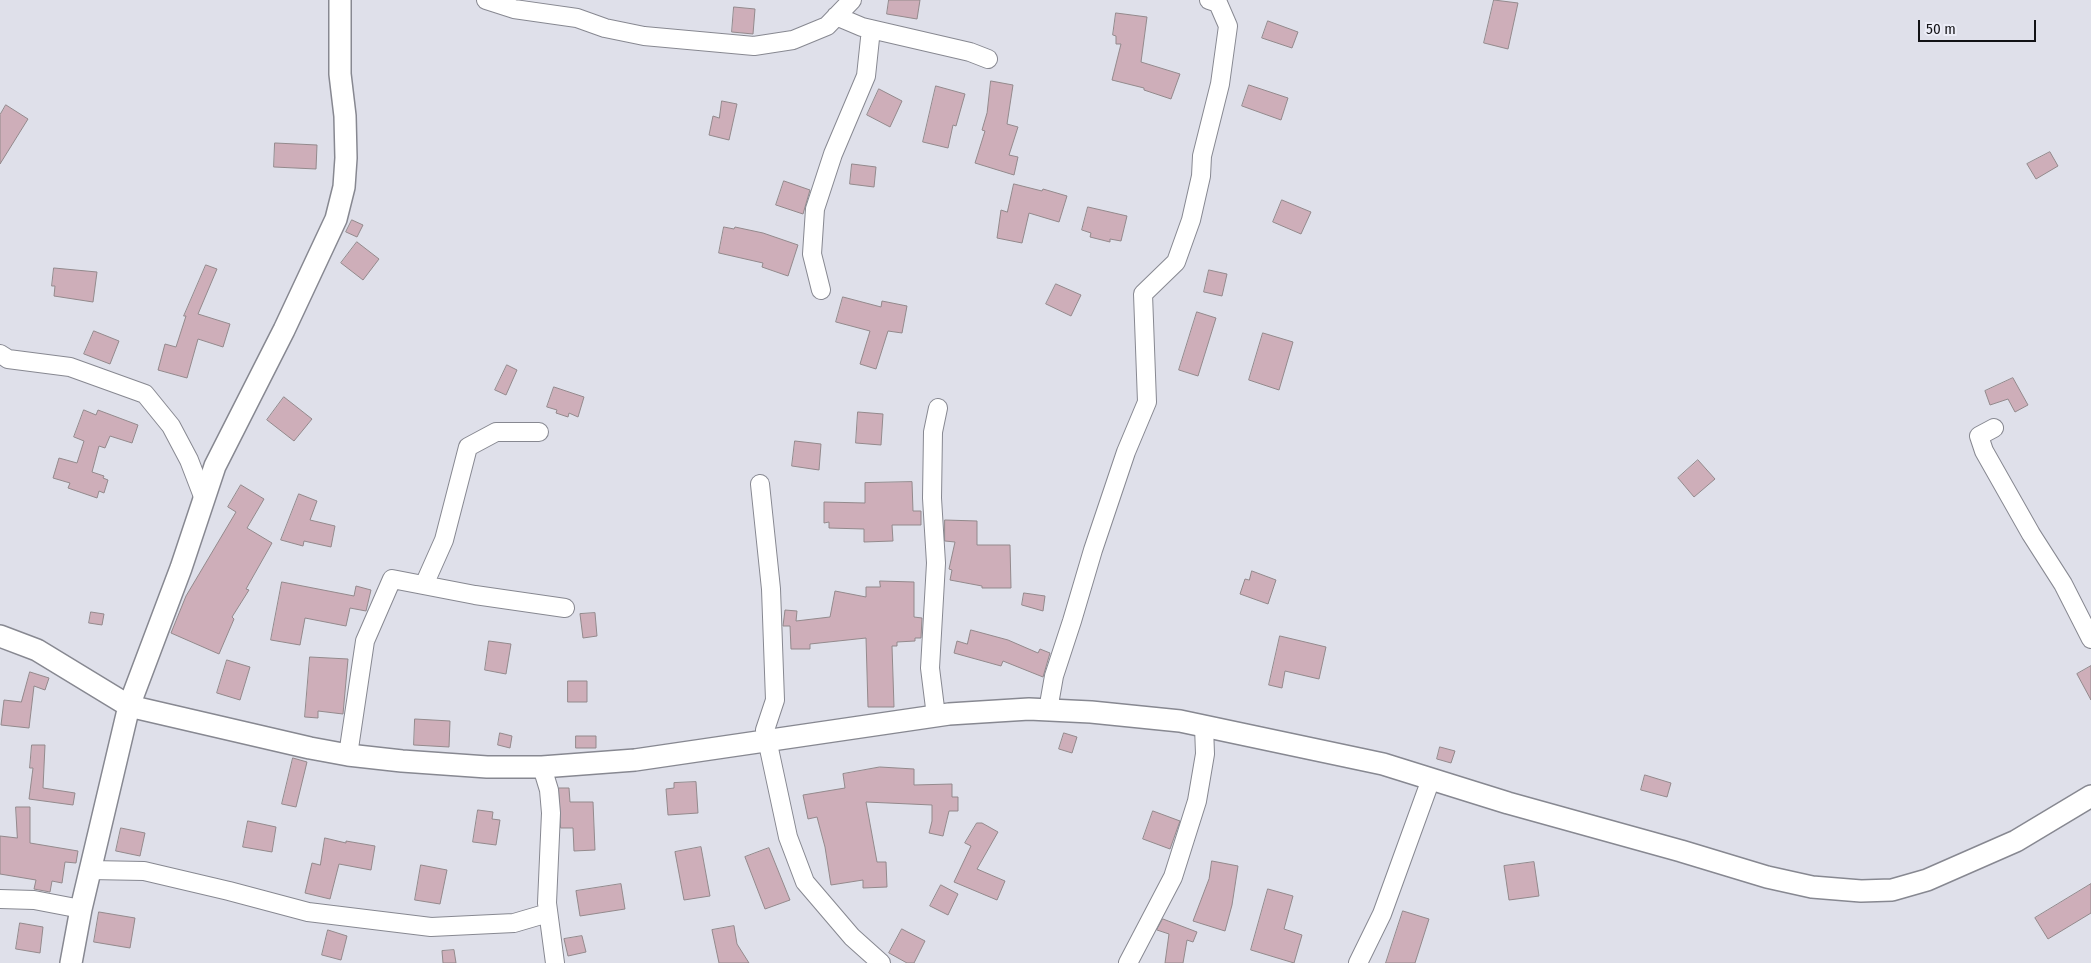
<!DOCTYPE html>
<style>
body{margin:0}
#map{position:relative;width:2091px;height:963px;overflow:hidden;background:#dfe0ea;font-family:"Fira Sans Condensed",sans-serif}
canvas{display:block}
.scale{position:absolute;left:1918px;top:20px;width:118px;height:22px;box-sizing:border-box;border:2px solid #121215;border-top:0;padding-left:6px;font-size:15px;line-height:18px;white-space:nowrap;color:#121215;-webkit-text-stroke:4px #ecedf7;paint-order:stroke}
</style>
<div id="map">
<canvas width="2091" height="963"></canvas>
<div class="scale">50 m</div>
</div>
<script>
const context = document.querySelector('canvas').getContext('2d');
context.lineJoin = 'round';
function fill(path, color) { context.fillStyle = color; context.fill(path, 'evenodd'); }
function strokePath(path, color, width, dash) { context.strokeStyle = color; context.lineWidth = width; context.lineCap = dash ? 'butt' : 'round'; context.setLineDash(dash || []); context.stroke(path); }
const building = new Path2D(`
 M889,0h31l-3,19 -30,-5z
 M1494,0l24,3 -10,46 -24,-6z
 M734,7l21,2 -2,25 -21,-2z
 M1116,13l31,4 -6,45 39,12 -9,25 -27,-9v-2l-32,-8 9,-36h-5v-8l-3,-1z
 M1268,21l30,11 -6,16 -30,-10z
 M991,81l22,4 -6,39 11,3 -9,28 9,2 -4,18 -39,-12 10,-32 -3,-1 5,-17z
 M1249,85l39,13 -7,22 -39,-14z
 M936,86l29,8 -9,32 -3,-1 -5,23 -25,-6z
 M879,89l23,12 -12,26 -23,-12z
 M722,101l15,3 -8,36 -20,-5 4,-19 6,2z
 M6,105l22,14 -28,45v-49z
 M275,143l42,2 -1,24 -42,-2z
 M2050,152l8,14 -22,13 -9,-15z
 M852,164l24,3 -2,20 -24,-3z
 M784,181l26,9 -7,24 -27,-9z
 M1014,184l28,7 1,-2 24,7 -8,26 -30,-9 -7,30 -25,-5 4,-28 6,2z
 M1282,200l29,12 -10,22 -28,-12z
 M1088,207l39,9 -6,25 -11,-2v3l-20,-5 1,-4 -9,-3z
 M352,220l11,5 -6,12 -11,-5z
 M724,227l10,2 1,-2 28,6 35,12 -10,31 -26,-9 1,-4 -44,-10z
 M357,242l22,17 -16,21 -22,-17z
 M206,265l11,4 -19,45 32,10 -7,23 -25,-8 -11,39 -29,-8 7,-26 11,3 10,-31h-2z
 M54,268l43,4 -4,30 -39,-6 1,-10h-3z
 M1209,270l18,4 -5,22 -18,-4z
 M1056,284l25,11 -10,21 -25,-12z
 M843,297l38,10 1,-6 25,5 -5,27 -14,-2 -12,38 -16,-5 10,-33 -34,-9z
 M1197,312l19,6 -18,58 -19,-6z
 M94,331l25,10 -9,23 -26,-10z
 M1263,333l30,9 -14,48 -30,-10z
 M507,365l10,5 -11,25 -11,-5z
 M2013,378l15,27 -13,7 -7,-13 -18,6 -5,-14z
 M554,387l30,10 -6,20 -9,-4 -1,4 -12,-4 1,-3 -10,-3z
 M284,397l28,22 -18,22 -27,-21z
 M84,410l12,5 2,-5 40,15 -6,18 -22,-7 -5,12 -6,-2 -7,26 12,4 -1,2 5,2 -4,13 -5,-2 -2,7 -29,-10 2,-5 -17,-5 6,-20 18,5 7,-22 -10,-4z
 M858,412l25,2 -2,31 -25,-2z
 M795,441l26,3 -2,26 -27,-4z
 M1698,460l17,19 -21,18 -16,-19z
 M912,482l1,29h8v14h-29l1,16 -29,1v-13l-35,-1v-6l-5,1v-21l41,1v-20z
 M241,485l23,14 -17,29 25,15 -26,46 3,1 -17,27 2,2 -15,35 -48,-21 15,-37 50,-84 -8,-5z
 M299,494l18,7 -7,19 25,6 -4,21 -27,-6 -1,5 -22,-6z
 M945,520l32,1v24h33l1,43h-29v-2l-32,-6 2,-10 -3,-1 6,-27 -10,-1z
 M1252,571l24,9 -8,24 -28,-10 5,-15 4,1z
 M880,581l34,1v35l8,1 -1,20h-6v3l-18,1v4h-5l2,61h-26l-2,-69 -56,6v5h-19l-1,-23h-7l2,-16 12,1 -1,10 34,-4 5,-26 31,6v-10h14z
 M282,582l72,14 2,-10 15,4 -5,21 -16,-3 -4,18 -41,-8 -5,27 -29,-5z
 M1024,593l21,3 -2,15 -21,-6z
 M91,612l13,2 -2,11 -13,-2z
 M595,613l2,23 -14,2 -3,-24z
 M971,630l37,10 30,13 2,-4 10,4 -7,24 -40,-16 -2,5 -47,-13 3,-12 10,3z
 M1280,636l46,11 -7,32 -34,-8 -3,17 -13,-3z
 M489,641l22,3 -5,30 -21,-4z
 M310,657l38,2 -5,55 -25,-3v7l-13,-1z
 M227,660l23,7 -10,33 -23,-7z
 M2091,666v34l-14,-26z
 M30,672l19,6 -4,12 -11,-4 -5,42 -28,-3 3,-25 17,2z
 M568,681h19v21h-19z
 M415,719l35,2 -1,26 -35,-2z
 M500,733l12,3 -2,12 -12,-3z
 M1064,733l13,4 -5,16 -13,-4z
 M576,736h20v12h-20z
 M32,745h13l-2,43 32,5 -2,12 -44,-6 4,-31h-3z
 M1440,747l15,4 -4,12 -14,-4z
 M293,758l14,4 -11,45 -14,-3z
 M880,767l34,2v16l38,-1v13h6v14h-9l-6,25 -14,-3 3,-12v-16l-66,-3 11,60h9l1,25 -24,1v-8l-32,5 -6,-38 -8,-30 -9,2 -5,-24 42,-7 -2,-14z
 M1645,775l26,8 -4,14 -26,-7z
 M696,782l2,31 -30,2 -2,-26 8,-1v-5z
 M559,788h10l1,14h23l2,48 -21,1 -1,-23h-12z
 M16,807h14v36l48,8 -2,12 -11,-1 -3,21 -10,-2 -2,11 -16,-3 2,-9 -36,-6v-38l17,2z
 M478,810l15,2 -1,7 8,1 -4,25 -23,-3z
 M1153,811l27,10 -10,28 -27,-10z
 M248,821l28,6 -4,25 -29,-5z
 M977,823h5l16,9 -21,37 28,12 -8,19 -43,-18 17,-36 -6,-3z
 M121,828l24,5 -5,23 -24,-5z
 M325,838l21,5v-2l29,5 -4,24 -32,-6 -9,35 -25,-6 7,-30 8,2z
 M701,847l9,49 -26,4 -9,-48z
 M769,848l21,52 -25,9 -20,-52z
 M1212,861l26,5 -6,39 -7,26 -32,-10 16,-42z
 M1534,862l5,34 -30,4 -5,-34z
 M421,865l26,5 -7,34 -25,-4z
 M621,884l4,25 -45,7 -4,-25z
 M2091,884v29l-43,26 -13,-21z
 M941,885l17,9 -10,21 -18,-9z
 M1268,889l25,7 -9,33 18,6 -8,28 -43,-13z
 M1403,911l26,8 -14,44h-29z
 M99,912l36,6 -5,30 -36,-6z
 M1163,919l34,13 -4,10 -6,-2 -4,23h-18l4,-29 -12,-4z
 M20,923l23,4 -3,26 -24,-4z
 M734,926l3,18 12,19h-30l-7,-33z
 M902,929l23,12 -11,22h-7l-18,-10z
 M328,930l19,6 -6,24 -19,-5z
 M582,936l4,16 -18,4 -4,-17z
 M454,950l2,13h-13l-1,-12z`);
const minor = new Path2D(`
 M486,0l28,9 63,9 28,10 39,8 110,10 39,-6 34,-14 25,-26
 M836,16l26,11 108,25 18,7
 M821,290l-9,-36 3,-45 18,-55 33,-78 5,-47
 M0,354l8,5 62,8 75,27 26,32 18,34 15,39
 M1994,428l-15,8 5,15 47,83 32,50 28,55
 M760,484l11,105 4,111 -10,30 23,107 17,45 47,55 29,26
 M424,585l20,-45 24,-93 28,-15h43
 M1048,710l6,-34 18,-55 21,-71 33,-98 21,-50 -4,-108 33,-32 15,-42 10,-44 1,-20 18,-72 8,-58 -10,-23 -9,-3
 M936,716l-6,-48 6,-105 -4,-65 1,-66 5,-24
 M348,755l17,-114 27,-62 83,16 90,13
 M542,767l7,23 2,23 -4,90 8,60
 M90,870l54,1 85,20 79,21 123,15 83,-4 34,-10
 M0,899l34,1 47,9
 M1128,963l45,-86 24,-76 8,-47 -1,-28
 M1358,963l24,-49 49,-135`);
const tertiary = new Path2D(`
 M0,636l37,14 92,56 181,42 38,7 54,6 85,6h55l93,-7 314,-46 80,-5 62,3 89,9 203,43 125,39 173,48 86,26 45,10 49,4 31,-1 35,-10 89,-39 75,-45
 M71,963l10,-54 48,-203 52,-138 34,-102 69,-136 52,-111 8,-32 2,-29 -1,-42 -5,-42v-74`);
fill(building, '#ceaeb9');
strokePath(building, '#93898c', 1);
strokePath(minor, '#878891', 20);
strokePath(tertiary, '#878891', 24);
strokePath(minor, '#fff', 18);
strokePath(tertiary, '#fff', 21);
</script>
